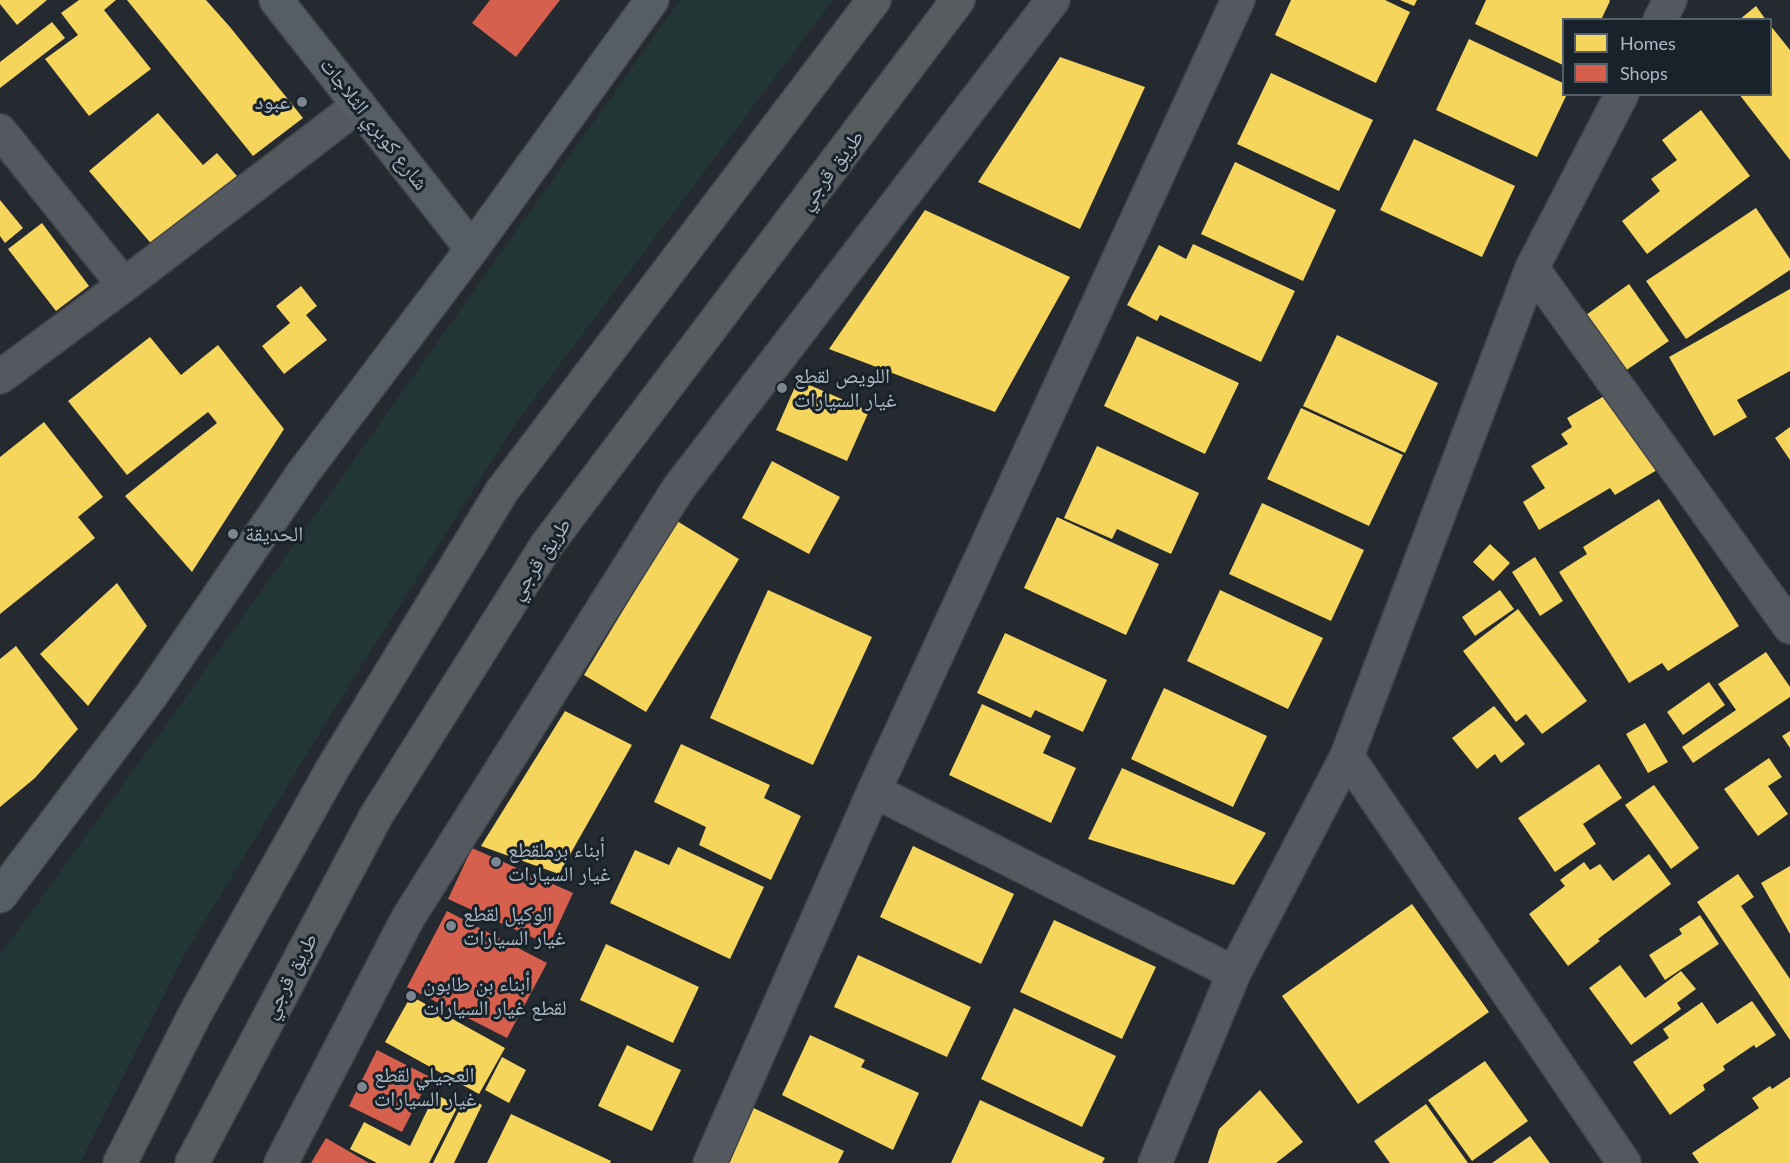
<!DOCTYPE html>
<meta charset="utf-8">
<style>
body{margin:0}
#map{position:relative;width:1790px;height:1163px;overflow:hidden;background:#242a30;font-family:Lato,sans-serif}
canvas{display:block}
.legend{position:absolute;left:1562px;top:18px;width:210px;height:78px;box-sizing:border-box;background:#18222a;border:2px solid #535e67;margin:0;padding:8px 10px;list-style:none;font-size:18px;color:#acb8c3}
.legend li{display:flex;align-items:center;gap:12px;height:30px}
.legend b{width:30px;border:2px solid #535e67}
</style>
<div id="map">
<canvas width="1790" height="1163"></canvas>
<ul class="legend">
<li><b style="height:16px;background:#f6d55c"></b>Homes</li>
<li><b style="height:16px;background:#d6604d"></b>Shops</li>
</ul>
</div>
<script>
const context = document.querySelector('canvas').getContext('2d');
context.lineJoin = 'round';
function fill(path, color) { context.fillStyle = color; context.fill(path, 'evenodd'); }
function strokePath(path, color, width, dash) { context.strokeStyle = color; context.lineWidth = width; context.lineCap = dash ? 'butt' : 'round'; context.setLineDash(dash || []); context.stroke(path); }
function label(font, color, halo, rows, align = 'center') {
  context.font = font + ' Lato,"Noto Naskh Arabic",sans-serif'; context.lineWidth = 6; context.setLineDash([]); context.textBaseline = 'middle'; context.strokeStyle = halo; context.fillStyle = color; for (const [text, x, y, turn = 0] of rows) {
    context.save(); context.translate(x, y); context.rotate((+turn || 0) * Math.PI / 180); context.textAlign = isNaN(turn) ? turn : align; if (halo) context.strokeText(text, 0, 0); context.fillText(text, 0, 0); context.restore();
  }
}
const green = new Path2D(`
 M680,0h153l-317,423 -168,264 -163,266 -105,210h-80v-208l166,-230z`);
const homes = new Path2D(`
 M0,0h47l-30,25 -17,-21z
 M79,0h37l-12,10 47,59 -62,47 -44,-57 33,-24 -17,-22z
 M127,0h79l24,27 73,91 -50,38z
 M1291,0h94l25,12 -34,71 -101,-48z
 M1400,0h17l-3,6z
 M1486,0h123l1,1 -9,19h-38v45l-88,-41z
 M1756,6l10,14h-27z
 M52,22l13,16 -65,50v-26z
 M1770,25l20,25v110l-51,-66h31z
 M1469,39l94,44v11h4l-30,63 -101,-47z
 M1060,57l85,30 -65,142 -102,-47z
 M1271,73l102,47 -34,71 -102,-47z
 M1701,110l49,66 -103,78 -25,-33 38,-30 -9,-12 26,-19 -15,-20z
 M158,113l45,52 14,-12 20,23 -83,71 -65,-76z
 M1414,139l101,47 -33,71 -102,-47z
 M1235,162l101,48 -33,71 -102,-47z
 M0,200l23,28 -18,15 -5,-7z
 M1756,208l34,51v11l-104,69 -40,-58z
 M925,210l145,67 -75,135 -166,-63z
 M42,223l47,63 -33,25 -48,-62z
 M1193,244l102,47 -34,71 -101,-47 -3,6 -30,-16 32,-60 27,14z
 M1629,284l40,57 -44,30 -39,-56z
 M301,286l16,20 -11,9 21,25 -43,34 -22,-28 28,-23 -14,-17z
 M1790,289v82l-53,29 10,17 -33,19 -45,-79z
 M1337,335l101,48 -33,70 -102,-47z
 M1137,336l102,47 -34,71 -101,-48z
 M150,337l31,38 37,-30 66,84 -92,143 -67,-76 92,-73 -9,-11 -81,63 -59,-74z
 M798,380l71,31 -22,50 -71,-31z
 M1616,389l46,78 -47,28 -5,-7 -71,42 -16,-28 22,-14 -14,-22 37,-22 -7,-10 11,-7 -5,-9z
 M1301,408l102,47 -34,71 -102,-47z
 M44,422l59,75 -25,20 17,21 -95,76v-157z
 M1790,427v33l-15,-22z
 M1097,446l102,47 -28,61 -54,-25 -5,10 -48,-21z
 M772,461l68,36 -31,57 -67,-36z
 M1659,499l80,127 -71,45 -6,-8 -33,20 -70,-111 28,-18 -4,-7z
 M1262,503l102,47 -33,71 -102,-47z
 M1057,517l102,47 -33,71 -102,-47z
 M677,521l62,38 -93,153 -62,-37z
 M1490,544l20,19 -17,18 -20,-19z
 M1535,557l28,44 -23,15 -28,-44z
 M117,583l30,43 -59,80 -48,-52z
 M768,590l104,47 -59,128 -103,-47z
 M1220,590l103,48 -35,71 -101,-48z
 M1500,590l14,19 -39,27 -13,-19z
 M1518,609l69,92 -45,33 -16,-20 -10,8 -53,-71z
 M1005,633l102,47 -24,52 -48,-22 -4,8 -54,-25z
 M16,646l62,83 -43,49 -35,29v-148z
 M1766,652l24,35v10l-97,66 -11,-16 54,-37 -18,-26z
 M1709,682l16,23 -42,30 -16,-23z
 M1164,688l103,48 -34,71 -102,-48z
 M982,704l69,32 -8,17 33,15 -25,55 -102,-48z
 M1494,706l31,38 -24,19 -6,-9 -18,15 -25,-31z
 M565,711l67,34 -73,129 -78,-28z
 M1645,723l23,39 -20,11 -22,-39z
 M1790,731v17l-8,-12z
 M681,744l89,41 -6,13 37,18 -30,64 -72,-35 7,-18 -52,-25z
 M1769,758l13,19 -14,9 20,28 -30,22 -34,-47z
 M1599,764l23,34 -39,26 13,20 -41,28 -37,-54z
 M1122,768l144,65 -32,52 -146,-46z
 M1654,785l45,63 -28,21 -46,-64z
 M913,846l101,48 -33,70 -101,-47z
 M678,847l86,40 -34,72 -120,-56 25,-53 34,15z
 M1649,854l22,30 -73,55 2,2 -32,25 -39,-52 36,-28 -5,-6 24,-18 6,8 10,-6 13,17z
 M1790,866v68l-29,-51z
 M1738,874l16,23 -13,9 49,73v61l-93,-138z
 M1412,904l77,108 -131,92 -76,-108z
 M1700,915l19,29 -54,36 -16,-25 33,-21 -3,-5z
 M1054,920l102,47 -34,72 -102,-47z
 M606,944l93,43 -26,56 -93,-43z
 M858,955l113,52 -24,50 -113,-50z
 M1620,965l25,33 36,-27 15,18 -19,14 4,6 -50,36 -42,-57z
 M411,996l94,52 -26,46 -94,-52z
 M1752,1001l24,34 -20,13 -2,-3 -31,21 2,4 -22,15 2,5 -35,25 -37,-53 36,-24 -6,-9 39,-27 15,22z
 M1014,1008l102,48 -34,71 -101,-48z
 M810,1035l55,25 -4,7 58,26 -26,57 -111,-55z
 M627,1045l54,25 -29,61 -54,-25z
 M502,1057l24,13 -17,33 -24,-13z
 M1485,1061l43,60 -56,40 -44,-61z
 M1790,1077v86h-91l-7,-10 67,-45 -7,-10 18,-12 2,3z
 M1260,1090l43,52 -27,21h-68l11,-34z
 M435,1094l23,12 -29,57h-52l-27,-14 14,-27 46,24z
 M466,1097l16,8 -28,58h-21z
 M980,1100l125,58 -3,5h-151z
 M743,1103l101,48 -6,12h-124z
 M1426,1104l42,59h-78l-16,-22z
 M511,1114l100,47 -1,2h-123z
 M1530,1136l20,27h-58z`);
const shops = new Path2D(`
 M490,0h70l-44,57 -44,-34z
 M472,848l101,45 -24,52 -101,-46z
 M447,911l100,52 -40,75 -100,-51z
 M377,1050l53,27 -28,55 -53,-26z
 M326,1138l43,25h-58z`);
const minor = new Path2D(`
 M1660,20l10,-20
 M0,131l124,154
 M1532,268l258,359
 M0,377l124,-92 235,-180
 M1347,756l277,407
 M874,791l360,182
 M281,1163l127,-245 270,-429 375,-489
 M710,1163l164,-372 364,-791
 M1155,1163l79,-190 113,-217 185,-488 90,-174`);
const secondary = new Path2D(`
 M276,0l196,249
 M0,896l150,-199 153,-224 169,-224 180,-249`);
const trunk = new Path2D(`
 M120,1163l75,-149 139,-248 168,-275 372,-491
 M192,1163l184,-347 170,-270 412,-546`);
const markers = [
 [302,102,6,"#7c8690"],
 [782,388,6,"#7c8690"],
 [233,534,6,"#7c8690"],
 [496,862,6,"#7c8690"],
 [451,926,6,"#7c8690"],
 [411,996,6,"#7c8690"],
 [362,1087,6,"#7c8690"]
];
const poiNames = [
 ["عبود",290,102,"right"],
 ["اللويص لقطع",794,376],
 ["غيار السيارات",794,400],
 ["الحديقة",245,534],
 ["أبناء برملقطع",508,850],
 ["غيار السيارات",508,874],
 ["الوكيل لقطع",463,914],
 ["غيار السيارات",463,938],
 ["أبناء بن طابون",423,984],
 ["لقطع غيار السيارات",423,1008],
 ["العجيلي لقطع",374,1075],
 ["غيار السيارات",374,1099]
];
const streetNames = [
 ["شارع كوبري الثلاجات",374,124,52],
 ["طريق قرجي",831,170,-53],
 ["طريق قرجي",540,559,-56],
 ["طريق قرجي",290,976,-62]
];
fill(green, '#223636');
fill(homes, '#f6d55c');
fill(shops, '#d6604d');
strokePath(minor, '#404449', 36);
strokePath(secondary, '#404449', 36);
strokePath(trunk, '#40464c', 36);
strokePath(minor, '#53595f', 33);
strokePath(secondary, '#575d64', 33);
strokePath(trunk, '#575c60', 33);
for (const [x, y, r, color] of markers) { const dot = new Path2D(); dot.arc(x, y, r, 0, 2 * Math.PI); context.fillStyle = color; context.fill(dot); strokePath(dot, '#18222a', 2); }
label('21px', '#acb8c3', '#18222a', poiNames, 'left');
label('21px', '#acb8c3', '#18222a', streetNames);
</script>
